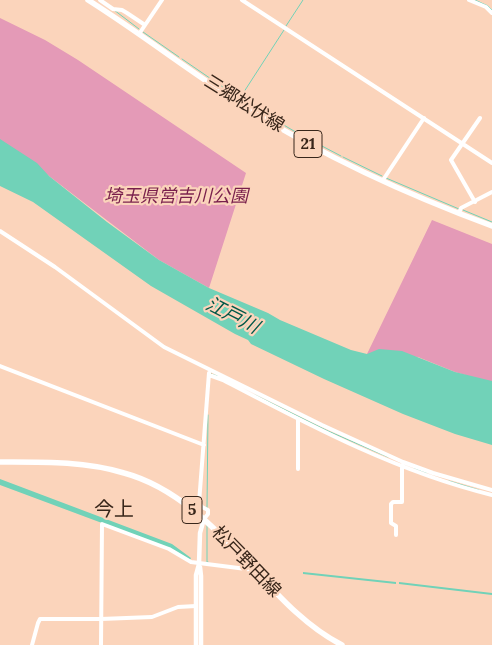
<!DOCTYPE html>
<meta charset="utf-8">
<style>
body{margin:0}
canvas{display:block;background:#fbd4bb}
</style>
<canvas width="492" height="645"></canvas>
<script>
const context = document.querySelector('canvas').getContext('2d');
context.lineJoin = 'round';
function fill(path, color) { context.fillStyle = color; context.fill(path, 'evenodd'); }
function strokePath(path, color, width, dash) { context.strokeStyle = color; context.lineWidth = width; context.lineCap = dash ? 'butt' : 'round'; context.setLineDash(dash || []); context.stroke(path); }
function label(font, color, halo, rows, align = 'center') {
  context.font = font + ' Lora,"Noto Sans JP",serif'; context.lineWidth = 4.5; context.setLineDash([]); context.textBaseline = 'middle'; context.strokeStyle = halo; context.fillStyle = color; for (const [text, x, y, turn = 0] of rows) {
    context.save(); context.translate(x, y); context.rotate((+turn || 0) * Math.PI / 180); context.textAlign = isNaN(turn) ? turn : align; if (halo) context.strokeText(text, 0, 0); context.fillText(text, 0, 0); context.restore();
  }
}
const green = new Path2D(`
 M0,18l45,22 33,20 168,113 -37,115 -50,-28 -110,-84 -49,-36z
 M432,220l60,24v139l-37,-11 -37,-15 -51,-3z`);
const water = new Path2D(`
 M0,139l37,24 12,13 58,46 52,38 50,28 59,25 12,7 71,30 16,4 12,-5 23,2 53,21 37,9v64l-37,-11 -52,-20 -79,-35 -73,-35 -3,-4 -13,-6 -84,-48 -118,-84 -33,-16z
 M0,479l172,65 19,14 -1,2 -21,-12 -169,-63z
 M303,572l93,10v2l-93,-10z
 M399,582l93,11v2l-93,-11z`);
const stream = new Path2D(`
 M475,0l13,6 4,4
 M114,10l25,19
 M286,26l17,-26
 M143,32l36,25
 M182,59l35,24
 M220,85l37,25
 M240,98l44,-68
 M260,111l39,23
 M301,135l40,21
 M343,157l39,19
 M386,178l73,31
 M463,210l29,12
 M211,374l7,2
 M255,395l73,36 60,26
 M414,468l13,5
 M449,481l30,9
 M207,508l1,-93
 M207,524v38h1`);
const minor = new Path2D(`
 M100,0l13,9 9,1 5,3 18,12
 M242,0l250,163
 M469,0l17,7 6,6
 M139,34l23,-34
 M383,180l41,-62
 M475,202l-24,-42 29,-42
 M459,213l2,-5 31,-16
 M0,231l55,36 109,80 158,78 81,37 30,11 59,17
 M0,366l204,79
 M209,376h3l11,4c86,45 174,92 269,115
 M298,469v-50
 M204,519l4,-5v-4l-6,-3 -3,-4 10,-130
 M396,535v-9l-5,-3v-19l2,-2h9v-37
 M32,645l6,-22 2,-4h61l51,-2 26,-10 18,-1
 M101,645l1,-121 67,25 22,13 63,8`);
const tertiary = new Path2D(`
 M200,567l1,9v69
 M196,645v-70l3,-11 1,-31 4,-14`);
const primary = new Path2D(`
 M88,0c57,36 110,78 167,113 74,46 156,83 237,113
 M0,462c42,0 84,-1 124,11 52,14 91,55 127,93 27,29 54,60 91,79`);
const shields = [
 [308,144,28],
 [192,510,20]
];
const shieldNames = [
 ["21",308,144],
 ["5",192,510]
];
const streetNames = [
 ["三郷松伏線",244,104,32],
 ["松戸野田線",246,562,46]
];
const parkNames = [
 ["埼玉県営吉川公園",176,197]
];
const waterNames = [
 ["江戸川",232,316,27]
];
const quarterNames = [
 ["今上",114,510]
];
fill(green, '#e49ab7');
fill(water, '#71d2b8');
strokePath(stream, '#71d2b8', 1);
strokePath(minor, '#fff', 4);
strokePath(tertiary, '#fff', 4.5);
strokePath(primary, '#fff', 5.5);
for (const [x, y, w] of shields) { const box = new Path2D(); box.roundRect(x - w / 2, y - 13.5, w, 27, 4); context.fillStyle = '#fbd4bb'; context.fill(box); strokePath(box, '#38261a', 1); }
label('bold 16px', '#38261a', null, shieldNames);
label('18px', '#38261a', '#fbd4bb', streetNames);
label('italic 18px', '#781e4b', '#fbd4bb', parkNames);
label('italic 19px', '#005848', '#fbd4bb', waterNames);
label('20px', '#38261a', '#fbd4bb', quarterNames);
</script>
